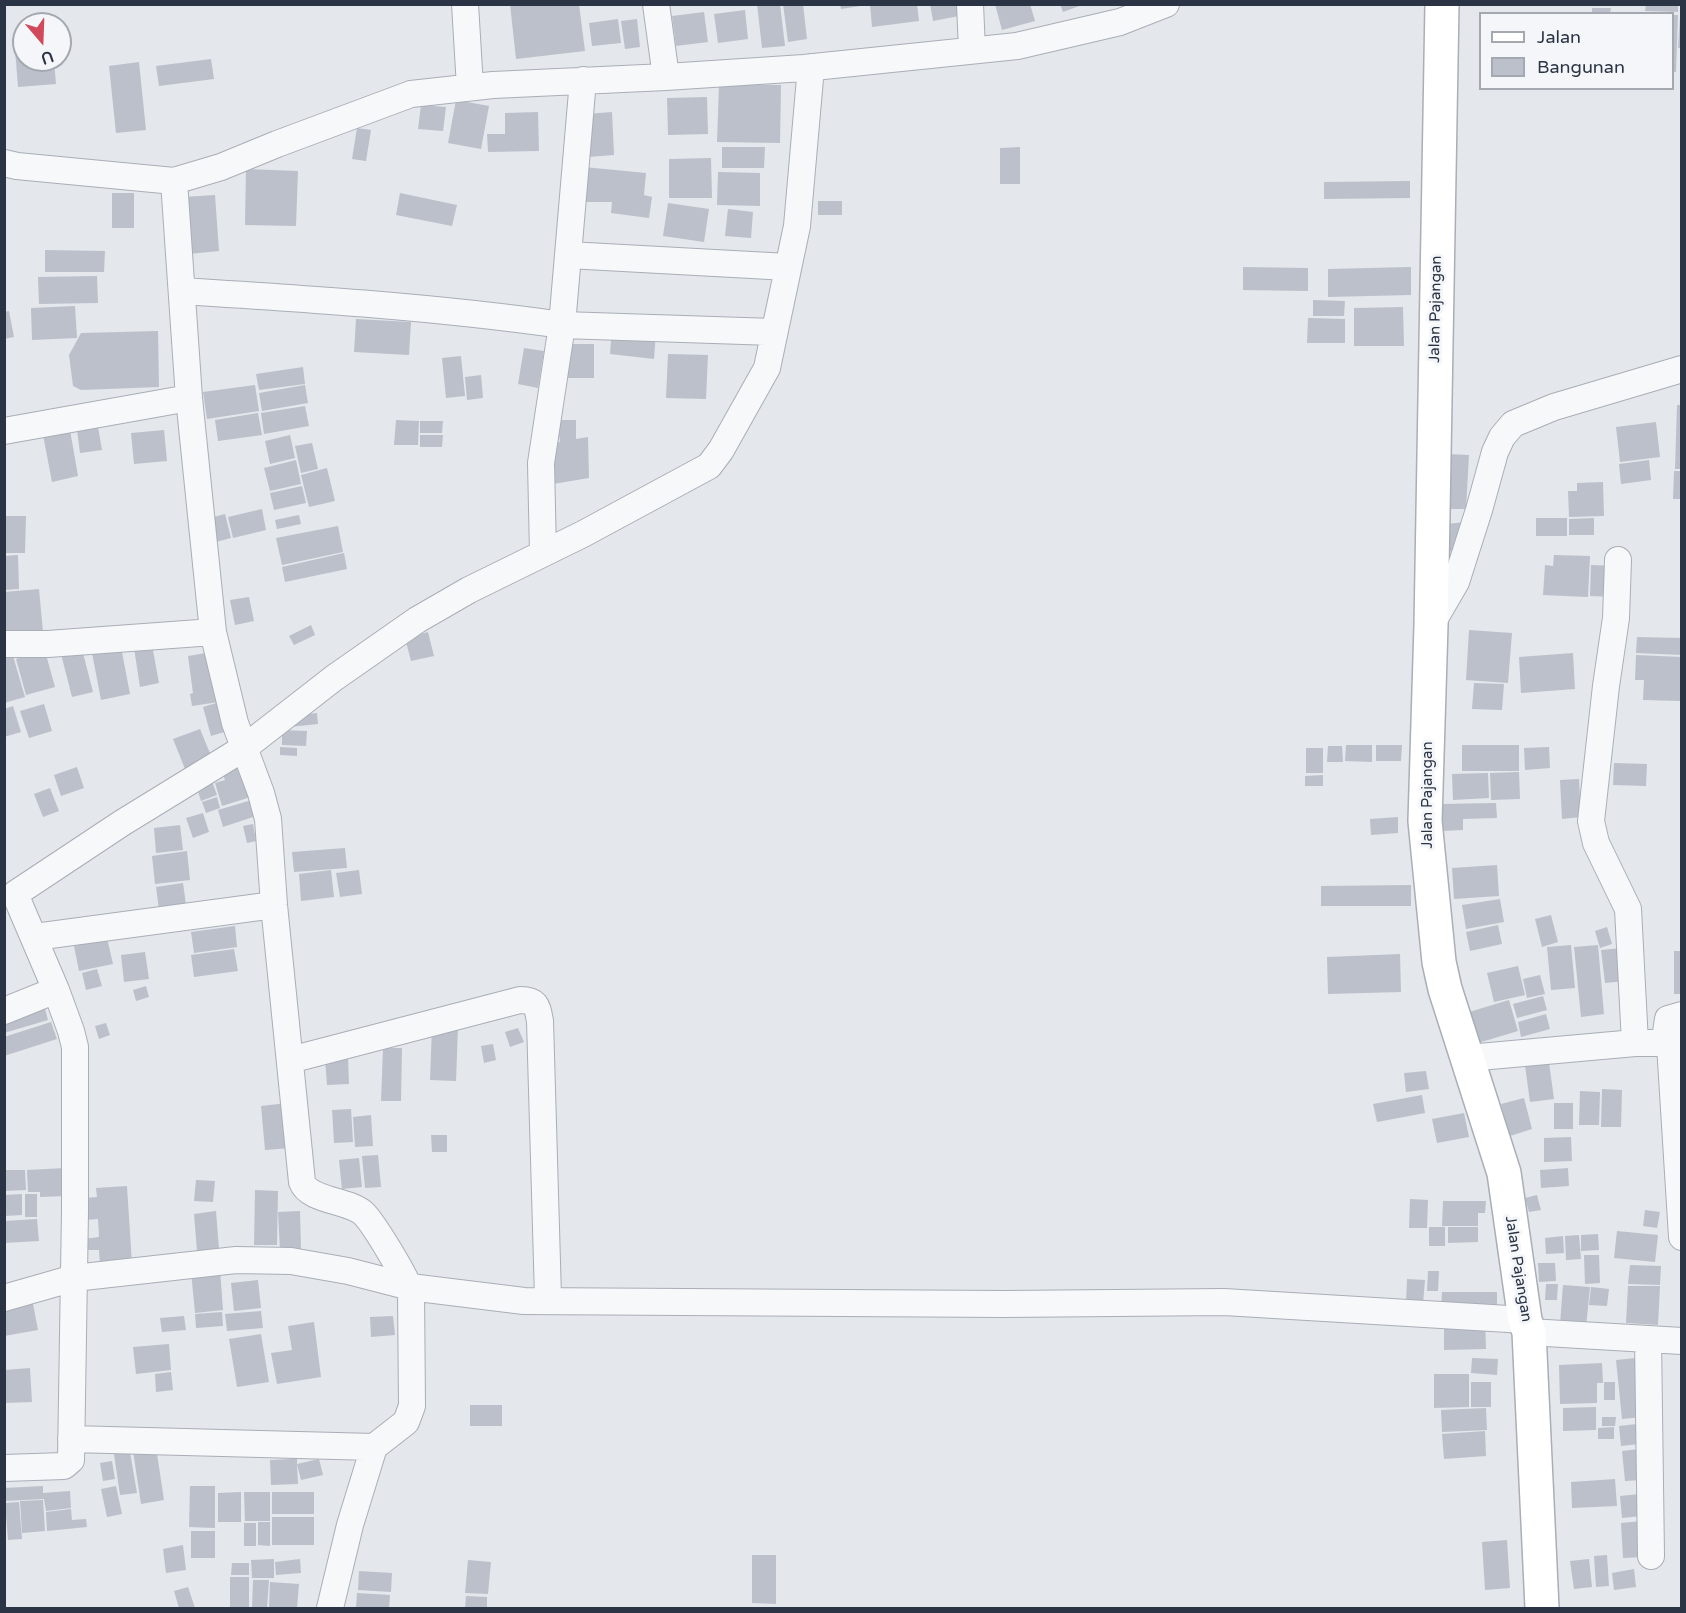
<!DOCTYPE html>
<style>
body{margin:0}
#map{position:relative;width:1686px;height:1613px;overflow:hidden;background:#e4e7ec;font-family:"Varela Round",sans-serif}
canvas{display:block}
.frame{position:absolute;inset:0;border:6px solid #2b3445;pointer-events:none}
.legend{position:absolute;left:1479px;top:12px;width:195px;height:78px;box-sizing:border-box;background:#f4f6f9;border:2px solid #a4a8b1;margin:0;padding:8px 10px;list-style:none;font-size:18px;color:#2b3445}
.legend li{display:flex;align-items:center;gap:12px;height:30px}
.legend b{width:30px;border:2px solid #a4a8b1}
.north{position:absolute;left:12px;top:12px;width:60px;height:60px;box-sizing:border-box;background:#f4f6f9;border:2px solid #a4a8b1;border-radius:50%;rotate:161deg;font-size:16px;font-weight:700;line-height:24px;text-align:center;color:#2b3445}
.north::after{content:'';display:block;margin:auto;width:21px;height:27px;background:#d1495b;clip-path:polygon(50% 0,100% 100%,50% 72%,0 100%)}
</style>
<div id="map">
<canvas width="1686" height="1613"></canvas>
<div class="frame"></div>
<ul class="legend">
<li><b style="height:8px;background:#fff"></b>Jalan</li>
<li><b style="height:16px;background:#bbc0ca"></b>Bangunan</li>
</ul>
<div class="north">U</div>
</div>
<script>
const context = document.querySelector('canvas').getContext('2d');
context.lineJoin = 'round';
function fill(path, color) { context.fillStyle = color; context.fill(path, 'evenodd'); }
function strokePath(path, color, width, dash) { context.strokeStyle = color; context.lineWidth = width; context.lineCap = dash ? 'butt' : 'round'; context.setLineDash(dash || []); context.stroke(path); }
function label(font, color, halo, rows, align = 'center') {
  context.font = font + ' "Varela Round",sans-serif'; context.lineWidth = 6; context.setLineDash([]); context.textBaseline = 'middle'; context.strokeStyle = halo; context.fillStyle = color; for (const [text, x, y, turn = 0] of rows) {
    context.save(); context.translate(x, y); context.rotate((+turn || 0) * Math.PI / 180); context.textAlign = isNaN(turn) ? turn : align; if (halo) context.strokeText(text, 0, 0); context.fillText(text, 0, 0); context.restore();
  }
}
const building = new Path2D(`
 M510,4h69l6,47 -69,8z
 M757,4h23l5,42 -23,2z
 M783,4h20l4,35 -19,3z
 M840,4h21v2l-20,3z
 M870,4h47l2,17 -47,6z
 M930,4h27l2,12 -26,5z
 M995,4h35l5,17 -33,9z
 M1060,4h22v1l-19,7z
 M1646,4h32v8l-33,-1z
 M1592,8h19l-1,6h-18z
 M745,10l3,29 -30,4 -4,-29z
 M704,12l4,30 -32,4 -4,-30z
 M1672,15h6l-2,57h-4z
 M1680,17h2v31h-4z
 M618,19l3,24 -29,3 -3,-23z
 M637,19l3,28 -15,2 -4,-28z
 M24,35v25h30l2,24 -38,3 -4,-51z
 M211,59l3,20 -55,7 -3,-20z
 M139,62l7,68 -30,3 -7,-67z
 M719,84l62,1 -1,58 -63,-1z
 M707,97l1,37 -40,1 -1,-37z
 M456,100l33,6 -8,43 -33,-6z
 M421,105l25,2 -3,24 -25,-2z
 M538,112l1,39 -51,1 -1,-18h18v-21z
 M612,112l2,43 -26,2 -2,-43z
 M357,128l14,2 -5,31 -14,-2z
 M722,147h43l-1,21h-42z
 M1020,147v37h-20v-36z
 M711,158l1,40h-43v-39z
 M584,167l62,6 -2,22 8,2 -3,21 -38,-5 1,-11h-31z
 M246,169l52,2 -2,55 -51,-1z
 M718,172l42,1v33l-43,-1z
 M1410,181v17l-86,1v-17z
 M112,193h22v35h-22z
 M400,193l57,12 -5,21 -56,-11z
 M215,195l4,56 -30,3 -5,-57z
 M818,201h24v14h-24z
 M668,203l41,6 -5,33 -41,-6z
 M728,209l25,3 -2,26 -26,-2z
 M45,250l60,1 -1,21h-59z
 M1243,267l65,1v23l-65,-1z
 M1411,267v28l-83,2v-28z
 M97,276l1,27 -59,1 -1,-27z
 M1313,300l32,1 -1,15h-31z
 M75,306l2,32 -45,2 -1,-32z
 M1403,307l1,39h-50v-38z
 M9,311l5,26 -10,2v-27z
 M1308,318l37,1v24h-38z
 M356,319l55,3 -2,33 -55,-3z
 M612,328l44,4 -2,27 -44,-5z
 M158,331l1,56 -78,3 -8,-4 -4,-31 12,-22z
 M562,344h32v34h-32z
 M524,348l20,3 -6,37 -20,-4z
 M668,354l40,1 -2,44 -40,-1z
 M461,356l4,40 -19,2 -4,-40z
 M303,367l2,17 -46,6 -3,-16z
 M481,375l2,23 -16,2 -2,-23z
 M255,385l4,26 -52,8 -4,-27z
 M305,385l3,18 -46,8 -3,-18z
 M1677,405h5v64h-7z
 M305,406l4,20 -45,8 -3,-21z
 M258,413l4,22 -44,6 -3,-21z
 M396,420l23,1 -1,24h-24z
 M557,420h19v19l12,-2 1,41 -36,6v-41l7,-1z
 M420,421h23l-1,12h-22z
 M1656,422l4,35 -40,5 -4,-35z
 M98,427l4,23 -22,3 -3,-23z
 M70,430l8,46 -26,6 -9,-47z
 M164,430l3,31 -33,3 -3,-31z
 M290,435l5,23 -25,6 -5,-23z
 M420,435h23l-1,12h-22z
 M312,443l6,26 -17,4 -6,-27z
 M1447,454l22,1 -3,54h-21z
 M296,460l5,24 -31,7 -6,-23z
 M1649,460l2,20 -30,4 -2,-20z
 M327,468l8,33 -26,6 -8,-32z
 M1674,471h8v28h-9z
 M1603,482l1,34 -35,1 -1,-26h9v-8z
 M302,486l4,17 -32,7 -4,-17z
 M262,509l4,21 -33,8 -5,-21z
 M225,514l6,24 -19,5 -6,-24z
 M299,515l2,9 -24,5 -2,-9z
 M4,516h22l-1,37h-21z
 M1536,518h31v18h-31z
 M1594,518v17h-25v-16z
 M1465,522l-3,30 -14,-1 -1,-27z
 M338,526l5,26 -61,13 -6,-27z
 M344,553l3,16 -62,13 -3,-15z
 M18,555l1,34 -15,1v-34z
 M1554,555l36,1 -2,41 -45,-2 2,-30 8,1z
 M1591,565l24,1 -1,31 -24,-1z
 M39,589l4,43 -39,4v-44z
 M249,597l5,24 -19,4 -5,-25z
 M311,625l4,10 -21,10 -5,-9z
 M1469,630l43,3 -4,50 -42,-3z
 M428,632l6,24 -23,5 -6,-23z
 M1637,637l45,1v17l-46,-2z
 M152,645l7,38 -19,4 -6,-39z
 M121,647l9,47 -29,6 -9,-47z
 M82,649l11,43 -21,5 -11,-43z
 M45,651l10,36 -29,8 -10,-36z
 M212,652l7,50 -27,4 -2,-12 3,-1 -5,-37z
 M1573,653l2,36 -54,4 -2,-36z
 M1636,655l46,2v44l-39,-1 1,-20h-9z
 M13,656l12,41 -21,6v-44z
 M1474,683l30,1 -2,26 -30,-1z
 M223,701l8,29 -20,6 -8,-29z
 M44,704l8,27 -23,7 -9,-27z
 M13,706l8,26 -17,5v-28z
 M317,713l1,11 -28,3 -1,-11z
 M200,729l12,29 -27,11 -12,-30z
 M282,730l25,1 -1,15 -24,-1z
 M1346,745h26v17l-27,-1z
 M1376,745h26l-1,16h-25z
 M1462,745h57v26h-57z
 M1328,746h14l1,16h-16z
 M280,747l17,1v8l-17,-1z
 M1549,747l1,21 -25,2 -1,-22z
 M1306,748h17v25h-17z
 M1614,763l33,1 -1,22 -33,-1z
 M77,767l7,21 -23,8 -7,-21z
 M237,768l3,8 10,-3 7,22 -35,11 -7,-23 10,-3 -3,-8z
 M1519,772l1,27 -29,1 -1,-27z
 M1488,773l1,25 -36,2 -1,-26z
 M1323,775v11h-18v-10z
 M211,779l6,16 -16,6 -5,-16z
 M1579,779l2,38 -19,2 -2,-39z
 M50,788l9,23 -16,6 -9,-23z
 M217,797l3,11 -14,5 -4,-11z
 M255,799l4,16 -36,12 -5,-17z
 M1496,803l1,15 -34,1v11l-21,1v-27z
 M203,813l6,19 -16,6 -7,-20z
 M1398,817v16l-27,2 -1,-16z
 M253,824l3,17 -9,2 -4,-17z
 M180,825l3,25 -27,3 -2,-25z
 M345,848l2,20 -53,4 -2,-20z
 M187,851l3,29 -35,4 -3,-28z
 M1497,865l2,31 -45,3 -2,-31z
 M331,870l3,27 -33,4 -2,-27z
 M359,870l3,24 -22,3 -4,-24z
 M183,883l3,22 -27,5 -3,-23z
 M1411,885v21h-90v-20z
 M1500,899l4,23 -38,7 -4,-24z
 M1551,915l7,27 -16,5 -7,-28z
 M1498,925l4,19 -32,7 -4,-19z
 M235,926l2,21 -43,6 -3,-21z
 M1607,927l5,17 -12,4 -5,-17z
 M107,938l6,26 -34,7 -5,-25z
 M1571,945l4,43 -24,2 -4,-43z
 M1598,945l6,69 -23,3 -7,-70z
 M1622,948l4,33 -21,2 -4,-33z
 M234,949l4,22 -44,6 -3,-22z
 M1674,951h8v43h-8z
 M145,952l4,27 -25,3 -3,-27z
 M1400,954l1,38 -73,2 -1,-37z
 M1518,966l7,29 -31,7 -7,-29z
 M97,969l5,17 -16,4 -4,-17z
 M1540,975l5,19 -18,4 -4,-19z
 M146,986l3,11 -13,4 -3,-11z
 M1543,996l4,14 -30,8 -4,-14z
 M1509,1000l9,31 -40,12 -9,-31z
 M43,1001l5,19 -44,13v-20z
 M1546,1014l4,15 -29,8 -3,-15z
 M51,1022l6,17 -53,17v-19z
 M106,1023l4,12 -11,4 -4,-13z
 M432,1027h26l-2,54 -26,-1z
 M518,1028l6,14 -14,5 -5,-15z
 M493,1044l3,16 -12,3 -3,-17z
 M383,1048h19l-1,53h-20z
 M1548,1055l6,44 -24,3 -6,-44z
 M348,1057l1,27 -22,1 -2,-27z
 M1426,1071l3,18 -23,3 -2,-19z
 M1602,1089l20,1 -1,37h-20z
 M1580,1091l20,1 -1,33h-20z
 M1422,1095l3,18 -48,9 -4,-18z
 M1524,1098l8,31 -22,7 -9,-32z
 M287,1103l4,45 -26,2 -4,-44z
 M1554,1103h19v26h-19z
 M351,1109l2,33 -19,1 -2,-33z
 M1464,1113l5,24 -32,6 -5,-24z
 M371,1115l2,31 -18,1 -2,-30z
 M431,1135h16v17h-15z
 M1571,1137l1,24 -28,1v-24z
 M378,1155l3,32 -16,1 -3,-32z
 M359,1158l3,29 -20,2 -3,-29z
 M65,1168l1,28 -26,1v-5h-12l-1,-22z
 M1568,1168l1,18 -28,2 -1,-18z
 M4,1170h21l1,20 -22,1z
 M196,1180l19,1 -2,21 -19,-1z
 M127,1186l5,78 -32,2 -1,-16h-14l-1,-11 15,-2 -1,-18 -12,1 -2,-22 13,-1 -1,-9z
 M255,1190l23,1 -1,54h-23z
 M22,1194v21l-18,1v-21z
 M25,1194h12v23h-12z
 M1537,1195l4,15 -12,2 -4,-14z
 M1410,1199l18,1 -1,28h-18z
 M1443,1201h43l-1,12h-7v13h-36z
 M1645,1210l15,2 -3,16 -14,-2z
 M216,1211l3,38 -22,2 -3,-37z
 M300,1211l1,38 -21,1 -2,-38z
 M37,1219l2,22 -35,2v-22z
 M1429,1227h16v19h-16z
 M1448,1227h30v15l-30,1z
 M1617,1231l41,4 -3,27 -41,-4z
 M1598,1234l1,16 -18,1v-16z
 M1579,1235l2,24 -15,1 -1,-24z
 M1563,1236l1,17 -18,1 -1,-16z
 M1584,1255h15l1,28 -15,1z
 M1538,1263h17l1,18 -17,1z
 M1630,1265l31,1 -1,19 -32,-1z
 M220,1269l3,41 -28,3 -4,-41z
 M1428,1271h11l-1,20h-11z
 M1407,1279l18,1 -2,24 -17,-1z
 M258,1280l3,28 -27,3 -3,-28z
 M1546,1284h12l-1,16h-12z
 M1563,1285l27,2 -4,40 -26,-3z
 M1628,1286h32l-2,39 -32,-2z
 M1591,1287l18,2 -2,17 -18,-1z
 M1442,1292h55v17l-56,1z
 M33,1304l5,26 -34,6v-26z
 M261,1311l2,17 -36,3 -2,-17z
 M222,1312l1,14 -27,2 -1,-14z
 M184,1316l2,14 -24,2 -2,-14z
 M393,1316l2,19 -24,2 -1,-20z
 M1485,1319l1,30 -42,1v-30z
 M314,1322l7,55 -44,7 -6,-31 21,-3 -4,-24z
 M261,1334l8,48 -32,5 -8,-48z
 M169,1344l2,26 -35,4 -3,-27z
 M1472,1358l26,1 -1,16 -26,-2z
 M1636,1358l7,59 -21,2 -6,-59z
 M1602,1363l1,20h-6v20l-37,1 -1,-39z
 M30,1368l2,34 -28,1v-33z
 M171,1372l2,18 -17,2 -1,-18z
 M1434,1374h35v33l-35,1z
 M1471,1382h20v25h-20z
 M1604,1382h11v18h-11z
 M470,1405h32v21h-32z
 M1596,1407v23l-33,1v-23z
 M1486,1408l1,22 -45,2 -1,-22z
 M1602,1417h14l-1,9h-13z
 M1637,1424l2,20 -18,2 -2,-20z
 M1614,1427v12h-16v-11z
 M1485,1431l1,25 -42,3 -2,-25z
 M156,1447l8,53 -23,4 -8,-53z
 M291,1448h18l1,11h-13v5l22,-5 4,16 -22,5 -4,-16 1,20 -27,1 -1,-25 21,-1z
 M1639,1449l3,31 -17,1 -3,-30z
 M130,1452l7,41 -17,2 -6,-41z
 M112,1461l3,18 -12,2 -3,-18z
 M1615,1479l2,27 -45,2 -1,-26z
 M43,1486v7l27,-2 1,17 -25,3 -2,-12 -40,2v-13z
 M116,1486l6,28 -15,3 -6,-28z
 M190,1486h25v42l-26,-1z
 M241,1492v30h-23v-29z
 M244,1492h26v29h-25z
 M272,1492h42v22h-42z
 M1640,1494l2,22 -20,2 -2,-22z
 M43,1500l2,31 -23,2 -2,-32z
 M19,1502l3,37 -14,1 -3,-37z
 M71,1509l1,11 14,-1 1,8 -40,4 -1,-19z
 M272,1517h42v28h-42z
 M1642,1521l2,36 -21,1 -2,-35z
 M258,1522h12v24l-12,-1z
 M244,1523h12v23h-12z
 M191,1531h24v27h-24z
 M1507,1540l3,48 -25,2 -3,-48z
 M183,1545l3,25 -20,3 -3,-24z
 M752,1555h24v49l-24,-1z
 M1607,1555l2,31 -13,1 -2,-31z
 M274,1559v19h-22l-1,-18z
 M300,1559l1,14 -25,2 -1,-13z
 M1589,1559l3,28 -18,2 -4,-28z
 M468,1560l23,2 -3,32 -23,-1z
 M232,1563h17v12h-18z
 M1634,1569l2,18 -22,3 -2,-17z
 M359,1571l33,2 -1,19 -33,-2z
 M230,1577h19v31h-19z
 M253,1580h16l-2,28h-15z
 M270,1582l29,2 -2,24h-28z
 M188,1587l7,21h-16l-5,-17z
 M357,1593l33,2 -1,13h-33z
 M466,1596l21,1v11h-22z`);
const street = new Path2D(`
 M465,4l5,83
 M656,4l10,73
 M970,4l2,46
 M4,163l13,3 157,15 47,-14 56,-23 134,-50 82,-9 173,-8 138,-9 213,-22 103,-24 46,-18
 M174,181l15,217 24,234 22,91 26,70 7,26 6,86 28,277c7,19 46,18 61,31 10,9 45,67 48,80l1,113 -6,16 -32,25 -24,78 -20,83
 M568,255l220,12
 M182,291c127,8 254,16 380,34l21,-245
 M4,431l185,-33
 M543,553l-2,-90 21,-138 212,7
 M1618,560l-2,58 -10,68 -15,135 5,22 32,66 7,134
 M1431,625l25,-43 23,-72 16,-58 7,-15 11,-13 41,-17 128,-38
 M4,644h44l165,-12
 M35,937l239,-32
 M4,1011l52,-21
 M1674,1022l-4,23 12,192
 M1468,1058l167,-15h22l8,-4 3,-20 14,-4
 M290,1060l230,-60c17,0 17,6 20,21l8,276 -1,4
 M4,1298l70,-20 162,-18 55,1 57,10 62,16 114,14 480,3 220,-2 301,18
 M1529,1332l153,9
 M1648,1339l3,217
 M71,1439l303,8
 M4,1468l60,-2 7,-6 4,-249v-164l-4,-16 -15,-41 -41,-96 107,-71 122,-75 90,-70 83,-58 52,-30 114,-56 126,-68 12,-16 46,-82 30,-142 14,-159`);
const secondary = new Path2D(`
 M1442,4l-11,621 -6,196 14,141 6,27 59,184 21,147 4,12 13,276`);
const streetNames = [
 ["Jalan Pajangan",1436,309,-89],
 ["Jalan Pajangan",1428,795,-90],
 ["Jalan Pajangan",1518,1269,81]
];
fill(building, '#bbc0ca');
strokePath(street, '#a9aeb7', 28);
strokePath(secondary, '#a9aeb7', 36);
strokePath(street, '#f7f8fa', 26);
strokePath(secondary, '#fff', 33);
label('15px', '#2b3445', '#f4f6f9', streetNames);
</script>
